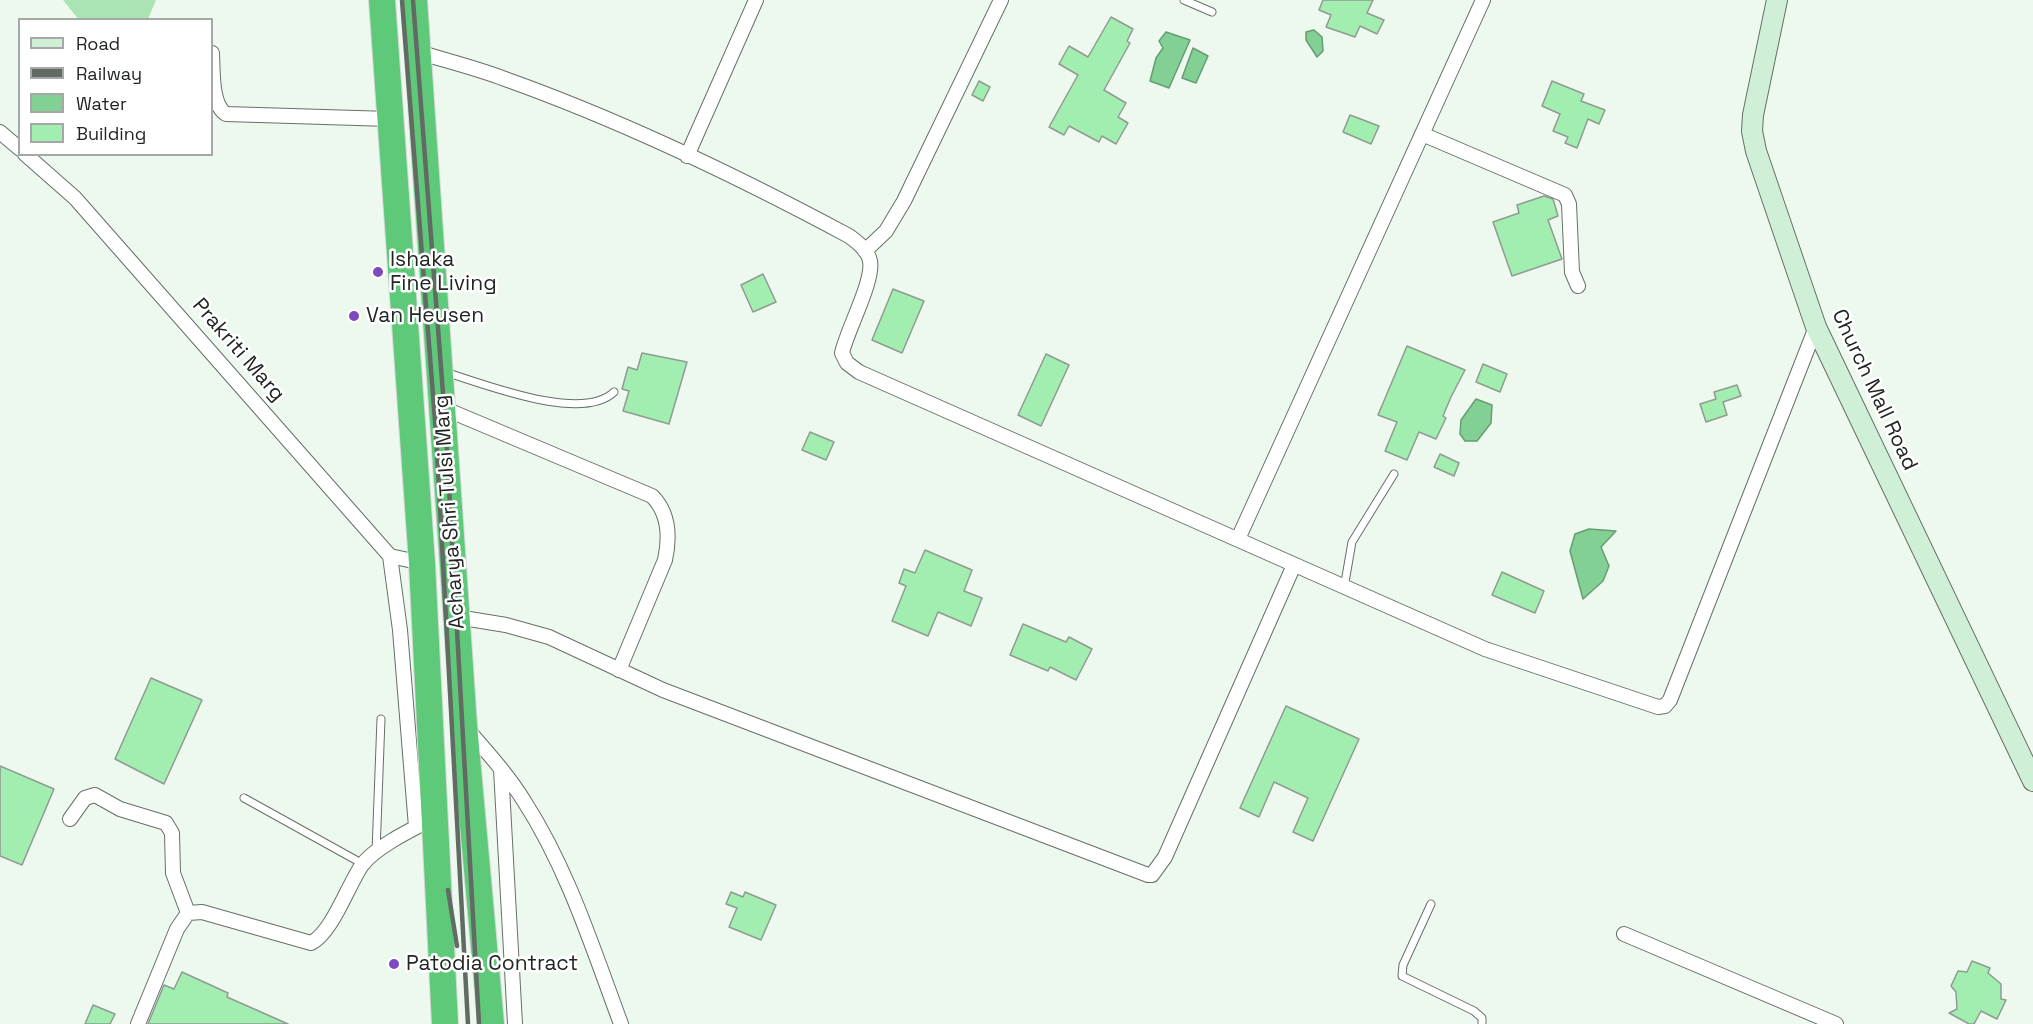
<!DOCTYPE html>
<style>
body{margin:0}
#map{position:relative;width:2033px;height:1024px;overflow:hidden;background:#edf9ef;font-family:"Space Grotesk",sans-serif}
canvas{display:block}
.legend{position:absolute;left:18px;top:18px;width:195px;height:138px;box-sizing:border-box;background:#fff;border:2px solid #a6a8a7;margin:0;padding:8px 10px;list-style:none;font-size:18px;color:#212622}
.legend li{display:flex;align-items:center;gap:12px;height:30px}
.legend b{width:30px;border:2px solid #a6a8a7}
</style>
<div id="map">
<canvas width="2033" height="1024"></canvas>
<ul class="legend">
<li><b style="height:8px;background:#cfefd7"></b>Road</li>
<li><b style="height:8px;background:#626a64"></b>Railway</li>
<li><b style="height:16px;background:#83d094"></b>Water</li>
<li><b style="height:16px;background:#a1eeb0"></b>Building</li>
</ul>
</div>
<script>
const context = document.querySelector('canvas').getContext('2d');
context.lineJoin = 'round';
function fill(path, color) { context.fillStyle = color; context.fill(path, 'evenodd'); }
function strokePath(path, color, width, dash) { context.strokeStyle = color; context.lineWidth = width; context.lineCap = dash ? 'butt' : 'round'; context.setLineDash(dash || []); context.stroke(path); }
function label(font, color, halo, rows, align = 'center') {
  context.font = font + ' "Space Grotesk",sans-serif'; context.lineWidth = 5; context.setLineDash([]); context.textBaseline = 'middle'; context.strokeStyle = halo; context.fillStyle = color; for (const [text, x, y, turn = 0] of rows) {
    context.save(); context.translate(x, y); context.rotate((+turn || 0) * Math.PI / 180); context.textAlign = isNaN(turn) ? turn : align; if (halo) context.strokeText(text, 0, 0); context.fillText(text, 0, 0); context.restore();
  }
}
const green = new Path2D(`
 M63,0h93l-8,19 -69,1z`);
const water = new Path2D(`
 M1314,30l8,7 1,14 -6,6 -11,-17v-8z
 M1166,32l24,8 -21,48 -19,-7 6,-23 7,-10 -4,-7z
 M1193,48l15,8 -12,27 -14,-5z
 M1476,399l16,6 -1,18 -14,18h-12l-5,-7 1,-14z
 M1589,529l27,2 -15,16 8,19 -6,15 -20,18 -13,-48 5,-17z`);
const building = new Path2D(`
 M1323,0h50l-6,13 17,7 -7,14 -17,-8 -5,11 -29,-10 5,-12 -12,-5z
 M1111,17l22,12 -6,12 3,2 -26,47 22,13 -8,14 10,6 -12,21 -14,-8 -3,6 -30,-16 -5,9 -15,-8 29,-52 -19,-11 10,-18 19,11z
 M979,81l11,6 -7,14 -11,-6z
 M1552,81l32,13 -3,7 24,9 -6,14 -11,-5 -11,29 -12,-5 3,-6 -15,-6 7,-17 -18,-8z
 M1350,115l29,11 -8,18 -28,-12z
 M1544,196l9,3 5,17 -10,4 14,39 -50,17 -19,-54 26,-9 -2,-8z
 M763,274l13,28 -23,10 -12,-27z
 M893,289l31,12 -22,52 -30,-13z
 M1407,346l58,24 -14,27 -8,19 3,2 -10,21 -17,-7 -12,28 -22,-9 12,-29 -19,-7z
 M642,353l45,9 -18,62 -46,-13 6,-20 -7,-2 6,-22 9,3z
 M1046,354l23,11 -28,61 -23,-11z
 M1483,364l24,10 -7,18 -24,-10z
 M1737,385l4,11 -18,6 4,13 -21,7 -6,-18 16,-5 -2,-7z
 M810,432l24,10 -8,18 -24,-10z
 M1440,454l19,9 -5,13 -20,-9z
 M925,550l47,20 -8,21 18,7 -11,28 -33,-14 -10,24 -36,-15 14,-35 -7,-3 5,-14 11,4z
 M1502,572l42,19 -9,22 -43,-18z
 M1023,624l43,18 3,-5 23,12 -16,31 -26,-13 -2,4 -38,-16z
 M151,678l51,22 -38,84 -49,-25z
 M1286,706l73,33 -46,102 -20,-9 15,-34 -34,-16 -15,35 -19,-9z
 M0,766l54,23 -32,76 -22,-9z
 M731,892l12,5 2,-5 31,13 -15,35 -32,-13 8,-19 -11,-4z
 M1972,961l18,7 -2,5 13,11v15l5,1 -9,19 -16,-8 -7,13h-5l-20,-11 8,-4 -1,-17 -5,-6 7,-15 9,1z
 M182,972l46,21 -1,4 61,27h-140l16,-39 10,4z
 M93,1005l22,9 -5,10h-25z`);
const lane = new Path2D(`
 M1184,0l28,12
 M445,372c39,12 137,51 169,20
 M1344,588l8,-46 42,-68
 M244,798l119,66
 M376,852l5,-133
 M1431,904l-28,61 -1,11 72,35 8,7v6`);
const street = new Path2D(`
 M418,52c29,9 58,16 87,27 115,41 236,99 344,157 8,6 19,14 21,25 4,20 -23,69 -28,92l5,10 12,9 626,277 173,58 7,-1 5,-6 146,-373
 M212,53c1,17 -1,52 14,61l164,5
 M0,132l20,17
 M1422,134l143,61 4,9 3,68 6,14
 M25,154l50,44 315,358 32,7
 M687,156l69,-156
 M865,251l21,-20 18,-30 97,-201
 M443,408l209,88c17,17 18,41 13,64l-46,110
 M1238,539l245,-539
 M390,556l10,74 16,197
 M457,617l49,8 43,12 114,53 485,185h4l13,-18 129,-292
 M467,729c20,23 41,46 57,72 44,68 69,148 97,223
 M501,769l14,255
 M70,819l15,-21 10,-3 25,14 46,14 6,10 1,40 15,40
 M1624,934l212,90
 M138,1024l39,-95 11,-16 14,-1 109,31c21,-10 37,-58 51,-78 14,-19 53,-37 74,-48`);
const secondary = new Path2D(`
 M1777,0l-24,115 -1,16 4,20 60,176 217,454`);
const highway = new Path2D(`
 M382,0l40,563 23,461
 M414,0l50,725 27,299`);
const rail = new Path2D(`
 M402,0l34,433 32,591
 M413,0l33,433 33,591
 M448,890l9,56`);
const markers = [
 [378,272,6,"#7d4ac1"],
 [354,316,6,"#7d4ac1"],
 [394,964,6,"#7d4ac1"]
];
const poiNames = [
 ["Ishaka",390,260],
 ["Fine Living",390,284],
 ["Van Heusen",366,316],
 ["Patodia Contract",406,964]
];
const streetNames = [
 ["Prakriti Marg",238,350,49],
 ["Church Mall Road",1874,390,65],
 ["Acharya Shri Tulsi Marg",450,512,-94]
];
fill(green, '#aae3b4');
fill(water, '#83d094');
strokePath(water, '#669d72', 1.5);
fill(building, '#a1eeb0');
strokePath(building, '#909b91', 1.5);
strokePath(lane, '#667067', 9);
strokePath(street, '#667067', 16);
strokePath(secondary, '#667067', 22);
strokePath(highway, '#d7d8d7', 28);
strokePath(lane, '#fff', 7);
strokePath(street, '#fff', 14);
strokePath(secondary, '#cfefd7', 20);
strokePath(highway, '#5ec979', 26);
strokePath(rail, '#626a64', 4.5);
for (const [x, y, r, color] of markers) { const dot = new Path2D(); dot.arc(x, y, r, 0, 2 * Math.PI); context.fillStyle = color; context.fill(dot); strokePath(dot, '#fff', 2); }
label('21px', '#212622', '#fff', poiNames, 'left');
label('21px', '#212622', '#fff', streetNames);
</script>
